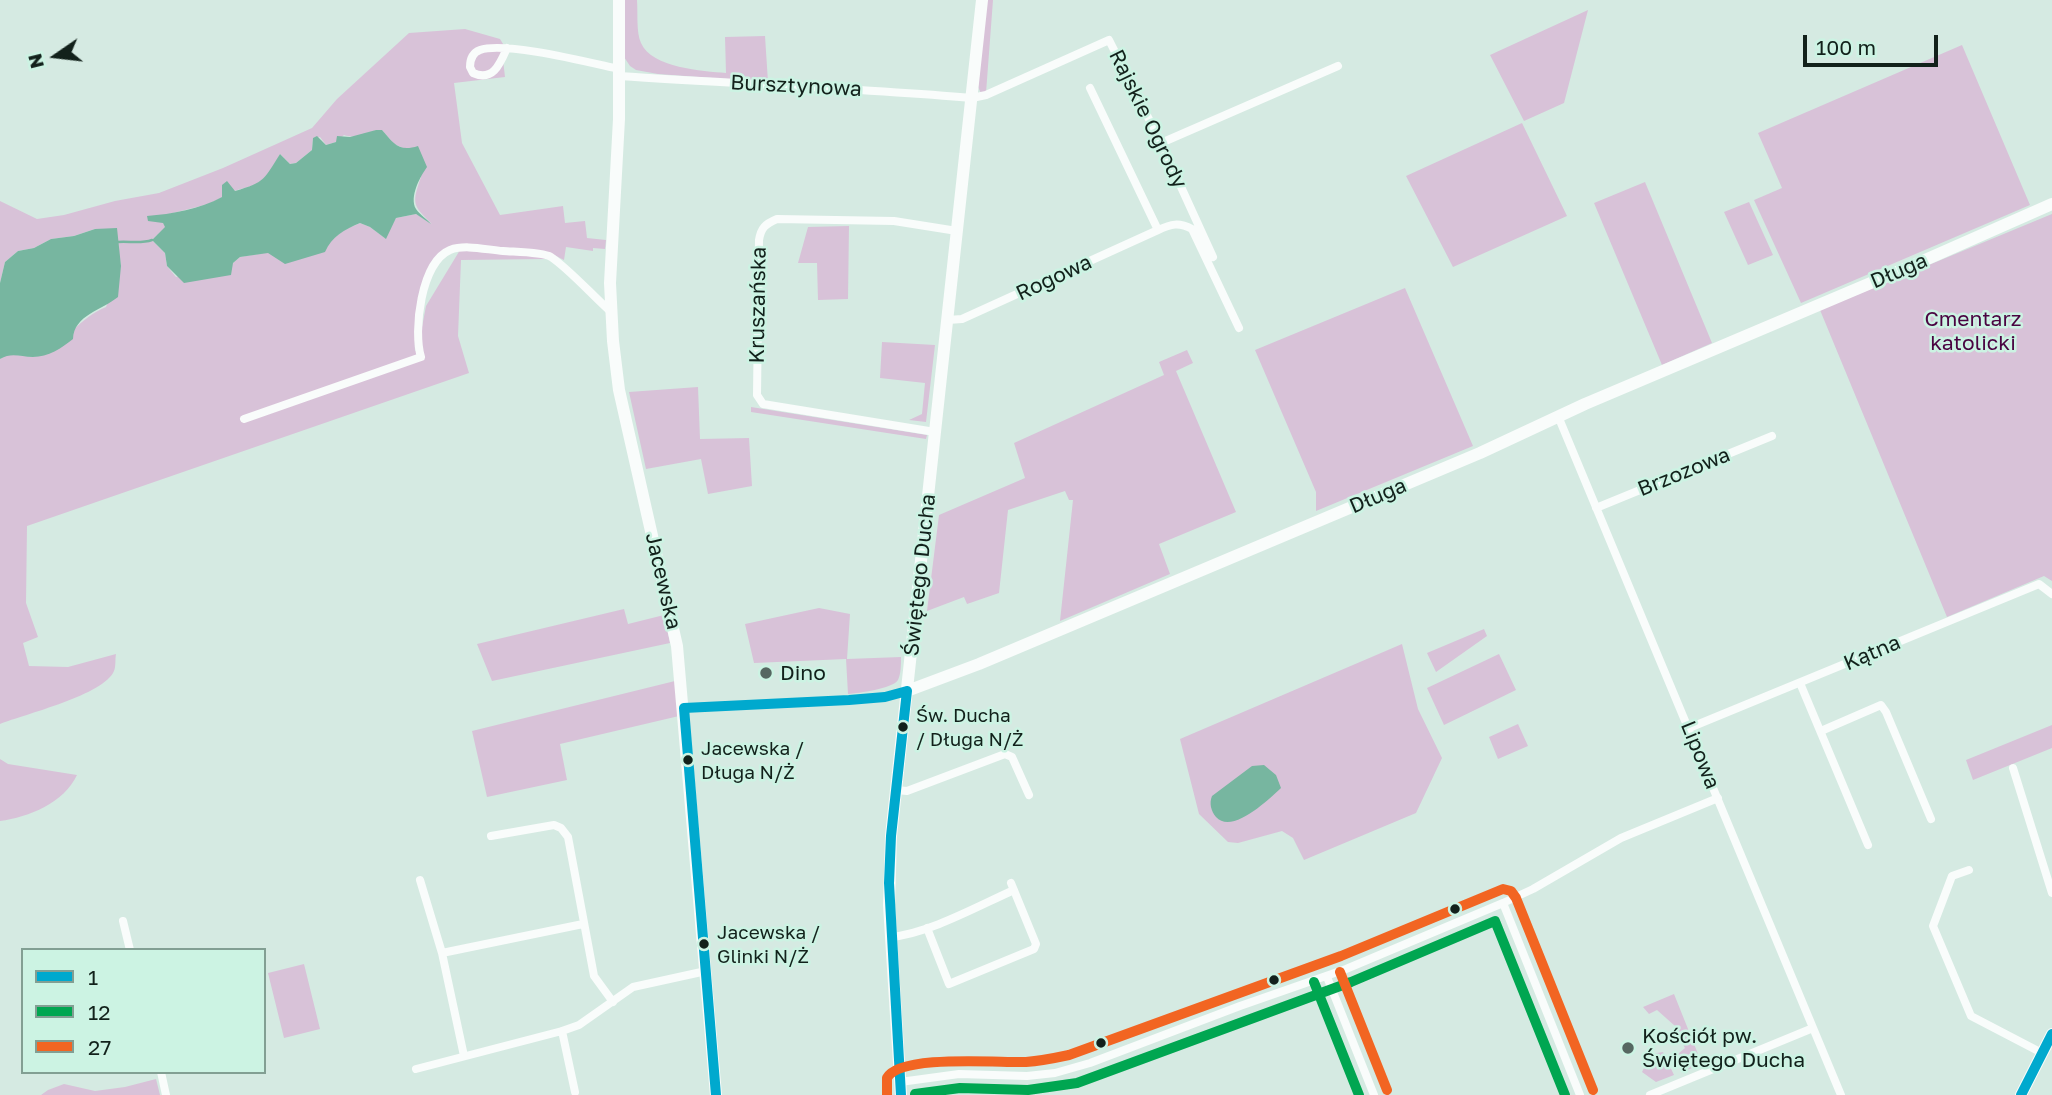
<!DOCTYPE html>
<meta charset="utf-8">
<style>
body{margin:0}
#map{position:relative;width:2052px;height:1095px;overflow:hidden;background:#d5eae2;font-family:"Golos Text",sans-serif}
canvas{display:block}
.legend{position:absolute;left:21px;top:948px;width:245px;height:126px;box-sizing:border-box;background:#ccf3e3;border:2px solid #829f93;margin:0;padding:9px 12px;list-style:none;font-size:21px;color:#12211b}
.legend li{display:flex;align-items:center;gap:14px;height:35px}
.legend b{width:35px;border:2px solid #829f93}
.north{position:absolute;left:21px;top:21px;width:70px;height:70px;-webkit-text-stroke:5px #ccf3e3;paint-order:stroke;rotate:256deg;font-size:19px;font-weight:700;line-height:28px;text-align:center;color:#12211b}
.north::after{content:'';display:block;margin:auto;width:24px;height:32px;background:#12211b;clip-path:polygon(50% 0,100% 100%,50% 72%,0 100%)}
.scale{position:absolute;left:1803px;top:35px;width:135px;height:32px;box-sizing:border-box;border:4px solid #12211b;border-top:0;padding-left:9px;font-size:21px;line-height:24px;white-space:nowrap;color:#12211b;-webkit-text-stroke:5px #ccf3e3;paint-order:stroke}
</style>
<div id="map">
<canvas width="2052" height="1095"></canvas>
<ul class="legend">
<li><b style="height:9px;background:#00a9ce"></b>1</li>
<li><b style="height:9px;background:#00a651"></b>12</li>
<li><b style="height:9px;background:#f26522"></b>27</li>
</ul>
<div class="north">N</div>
<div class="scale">100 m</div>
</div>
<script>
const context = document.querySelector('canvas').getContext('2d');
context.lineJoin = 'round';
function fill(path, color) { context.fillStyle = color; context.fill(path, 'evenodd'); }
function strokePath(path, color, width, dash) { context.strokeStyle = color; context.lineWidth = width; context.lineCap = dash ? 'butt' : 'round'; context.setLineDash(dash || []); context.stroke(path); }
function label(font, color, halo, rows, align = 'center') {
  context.font = font + ' "Golos Text",sans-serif'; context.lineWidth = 5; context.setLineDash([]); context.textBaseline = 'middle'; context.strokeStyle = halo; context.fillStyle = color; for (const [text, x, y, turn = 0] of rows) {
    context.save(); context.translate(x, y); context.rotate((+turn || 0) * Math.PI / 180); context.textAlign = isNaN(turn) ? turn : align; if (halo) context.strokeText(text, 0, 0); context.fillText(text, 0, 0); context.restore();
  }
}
const green = new Path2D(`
 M623,0h14c1,13 -1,32 4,43 11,25 62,28 85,30l-1,-36 40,-1 3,46 -110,-8 -22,-4 -6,-4 -6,-9z
 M987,0h6l-7,93h-5l-3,-6z
 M1588,10l-24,93 -40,18 -34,-66z
 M465,29l35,10 8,13 -5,8 2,17 -51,6 8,60 38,72 63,-9 2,17 20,-2 2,17 19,2 -1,9 -12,-1v3l-27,-4 -2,13 -14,-7 -92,-7c-12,2 -20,7 -27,18 -9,14 -17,69 -16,87l7,-3v-21l4,-21 34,-56 87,7 -1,2 -85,1 -3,76 11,37 -442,153 -1,77 12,34 -15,6 6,23 39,1 48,-13c-1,5 0,13 -2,17 -10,24 -89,43 -114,53v-365l8,-5 26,3c13,-9 28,-17 39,-27 11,-10 19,-17 33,-23 7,-15 20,-37 12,-54 -4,-8 -16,-17 -23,-24l-21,7 -23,3 -17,9 -16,3 -13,11 -5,21v-82l37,18 27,-4 51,-14 44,-8 64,-25 89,-40 25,-29 72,-66zM376,130h6l12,14 13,6 14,27c-9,26 -9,28 11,47l-16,-10 -20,4 -11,20 -15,-11 -10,-4 -16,7 -15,12 -89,15 -7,6 -57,14 -9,-11 -2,-13 -13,-13 14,-13 -3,-4 6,-9 40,-10 25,-13 21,-6 15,-11 10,-20 10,10 6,-1 16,-13 1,-12 7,-1 6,8 10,-3 8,-7c11,4 22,-1 32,-5z
 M1962,45l68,160 -229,98 -47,-103 28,-12 -24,-55z
 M1522,123l45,93 -114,51 -47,-91z
 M1645,182l67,161 -50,22 -68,-162z
 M1749,202l24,53 -25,10 -24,-53z
 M2052,214v367l-8,-5 -97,41 -127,-307z
 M849,226l-1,73 -30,1 -1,-37h-19l10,-36z
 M1405,288l68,158 -157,65v-19l-61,-142z
 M882,342l53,3 -9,77 -17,-2 13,-6 3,-31 -45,-5z
 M1187,350l6,13 -17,8 60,141 -77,32 11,30 -110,47 13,-121h-4l-4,-9 -57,19 -9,83 -32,11 -3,-7 -37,14 12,-96 86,-37 -11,-35 150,-68 -5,-13z
 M698,387l2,52 49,-1 3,48 -44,8 -7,-35 -55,10 -17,-77z
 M751,407l176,28 -1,4 -175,-27z
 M819,608l31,6 -3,45 54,-2c0,7 0,17 -3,23 -6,9 -39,13 -50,14l-2,-35 -92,4 -9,-39z
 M624,609l4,15 36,-9 6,28 -178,38 -15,-37z
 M1484,629l3,7 -51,36 -9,-19z
 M1402,644l16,65 24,49 -26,55 -112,47 -11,-22 -11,-7 -44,12 -10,-1 -29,-28 -19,-75z
 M1499,654l17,36 -72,35 -17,-37z
 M675,681l4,35 -119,28 7,36 -80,17 -15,-66z
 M1518,724l10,22 -30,13 -9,-22z
 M2052,725v23l-79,32 -7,-20z
 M0,759l8,5 69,11c-13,28 -48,42 -77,46z
 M304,964l16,65 -36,9 -16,-65z
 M1674,994l28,70 -15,6 -9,-16 7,-6 -11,-19 1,-3 -18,-16 -8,4 -6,-7z
 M1663,1052l11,23 -18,7 -14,-10 9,-18z
 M156,1079l4,16h-119l7,-5 16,-6 31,7 30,-4z`);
const water = new Path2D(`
 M376,130h6c12,14 17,22 36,16l9,21c-7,10 -18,30 -11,42 4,6 12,11 15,15l-15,-10 -20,4 -10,21 -16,-12 -10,-4c-16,7 -28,13 -35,29l-40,12 -17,-11 -28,4 -7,6 -2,12 -47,8 -17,-17 -2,-13 -13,-13 13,-13 -2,-4 -15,-2 -1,-5c25,-2 53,-7 75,-19v-12l5,-4 8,10c31,-9 29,-12 45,-37l10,10 6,-1 16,-13 1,-12 4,-2 9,9 10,-3 1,-6 13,1z
 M117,228l4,38 -3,31c-16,13 -44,18 -45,42 -11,9 -25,18 -40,18 -13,0 -21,-5 -33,2v-76l5,-21 13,-11 16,-3 17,-9 23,-3 21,-7z
 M1264,765l12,10 5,13c-13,12 -49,47 -65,29 -5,-6 -7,-14 -4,-21l40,-30z`);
const stream = new Path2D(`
 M118,242c11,-1 23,2 34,-2`);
const street = new Path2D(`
 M507,48c-7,16 -14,34 -34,25l-3,-6c0,-7 2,-14 10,-17 25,-9 111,13 139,19
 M619,76c118,8 236,12 353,22l14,-3 123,-55 52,103 52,114
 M1161,143l177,-77
 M1158,230c13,-6 21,-8 34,-1l47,99
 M948,320l14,-1 196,-89 -68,-142
 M1558,416l283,679
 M244,419l177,-62c-8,-26 0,-95 29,-107 16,-6 37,0 53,1 12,1 39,1 48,6 18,12 42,39 59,54
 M935,432l-172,-28 -6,-9 2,-155c2,-12 6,-16 18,-21l117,2 63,10
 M1596,508l176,-72
 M1800,683l68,162
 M684,708l165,-8 36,-3 22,-6
 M1689,728l350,-144 13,10
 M1821,731l60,-26 5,7 45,107
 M2013,768l39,125
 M896,790l11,1 98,-37 7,3 17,38
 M491,836l63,-11 7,3 7,9 26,139 19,26
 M1969,870l-17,6 -19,50 38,90 71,37
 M420,880l22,73
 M1503,903l77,192
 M123,921l7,29
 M927,928l22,56 85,-35 2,-5 -25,-61
 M890,937c38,-3 88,-31 124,-47
 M1327,977l47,118
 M562,1031l13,61
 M464,1056l-22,-103 141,-29
 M416,1069l146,-38 17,-6 54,-38 73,-16
 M161,1072l5,23
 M900,1082l59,-8 68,2 28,-3 35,-10 150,-57 106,-37 157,-66 30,-14 88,-51 97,-40
 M1650,1095l163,-67`);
const secondary = new Path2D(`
 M619,0v119l-9,164 3,58 6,49 58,256 39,449
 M907,691l72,-27 501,-211 105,-49 340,-144 127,-56
 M901,1095l-12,-190 2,-69 91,-836
 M2021,1095l31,-61`);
const bus1 = new Path2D(`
 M684,708l32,387
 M684,708l165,-8 36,-3 22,-6
 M901,1095l-12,-212 2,-47 16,-145
 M2021,1095l31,-61`);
const bus2 = new Path2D(`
 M1314,982l45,113
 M915,1094l45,-6 68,2 49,-7 274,-101 144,-61 70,174`);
const bus3 = new Path2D(`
 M1340,972l47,118
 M887,1095v-17c13,-24 112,-15 139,-16 14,-1 29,-4 43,-7l272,-99 162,-67 8,2 5,7 77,192`);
const markers = [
 [766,673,7,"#566761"],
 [903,727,6,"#12211b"],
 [688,760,6,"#12211b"],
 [1455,909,6,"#12211b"],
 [704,944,6,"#12211b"],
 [1274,980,6,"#12211b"],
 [1101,1043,6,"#12211b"],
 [1628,1048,7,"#566761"]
];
const busNames = [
 ["Św. Ducha",916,716],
 ["/ Długa N/Ż",916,740],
 ["Jacewska /",701,749],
 ["Długa N/Ż",701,773],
 ["Jacewska /",717,933],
 ["Glinki N/Ż",717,957]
];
const streetNames = [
 ["Bursztynowa",796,86,3],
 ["Rajskie Ogrody",1148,119,64],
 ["Długa",1899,271,-23],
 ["Rogowa",1054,278,-25],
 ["Kruszańska",758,305,-89],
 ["Brzozowa",1684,472,-22],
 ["Długa",1378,496,-23],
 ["Świętego Ducha",920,575,-84],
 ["Jacewska",663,581,77],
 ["Kątna",1872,653,-23],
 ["Lipowa",1700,755,68]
];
const parkNames = [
 ["Cmentarz",1973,319],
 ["katolicki",1973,343]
];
const poiNames = [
 ["Dino",780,673],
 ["Kościół pw.",1642,1036],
 ["Świętego Ducha",1642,1060]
];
fill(green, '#d8c2d8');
fill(water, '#77b6a0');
strokePath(stream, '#77b6a0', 2.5);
strokePath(street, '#f9fcfb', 8);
strokePath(secondary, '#f9fcfb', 12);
strokePath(bus1, '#00a9ce', 10);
strokePath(bus2, '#00a651', 10);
strokePath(bus3, '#f26522', 10);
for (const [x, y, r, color] of markers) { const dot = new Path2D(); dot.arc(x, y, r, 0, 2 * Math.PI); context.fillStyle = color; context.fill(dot); strokePath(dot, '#ccf3e3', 2.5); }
label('19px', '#12211b', '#ccf3e3', busNames, 'left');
label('21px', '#12211b', '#ccf3e3', streetNames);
label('21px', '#4a0442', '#ccf3e3', parkNames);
label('21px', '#12211b', '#ccf3e3', poiNames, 'left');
</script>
